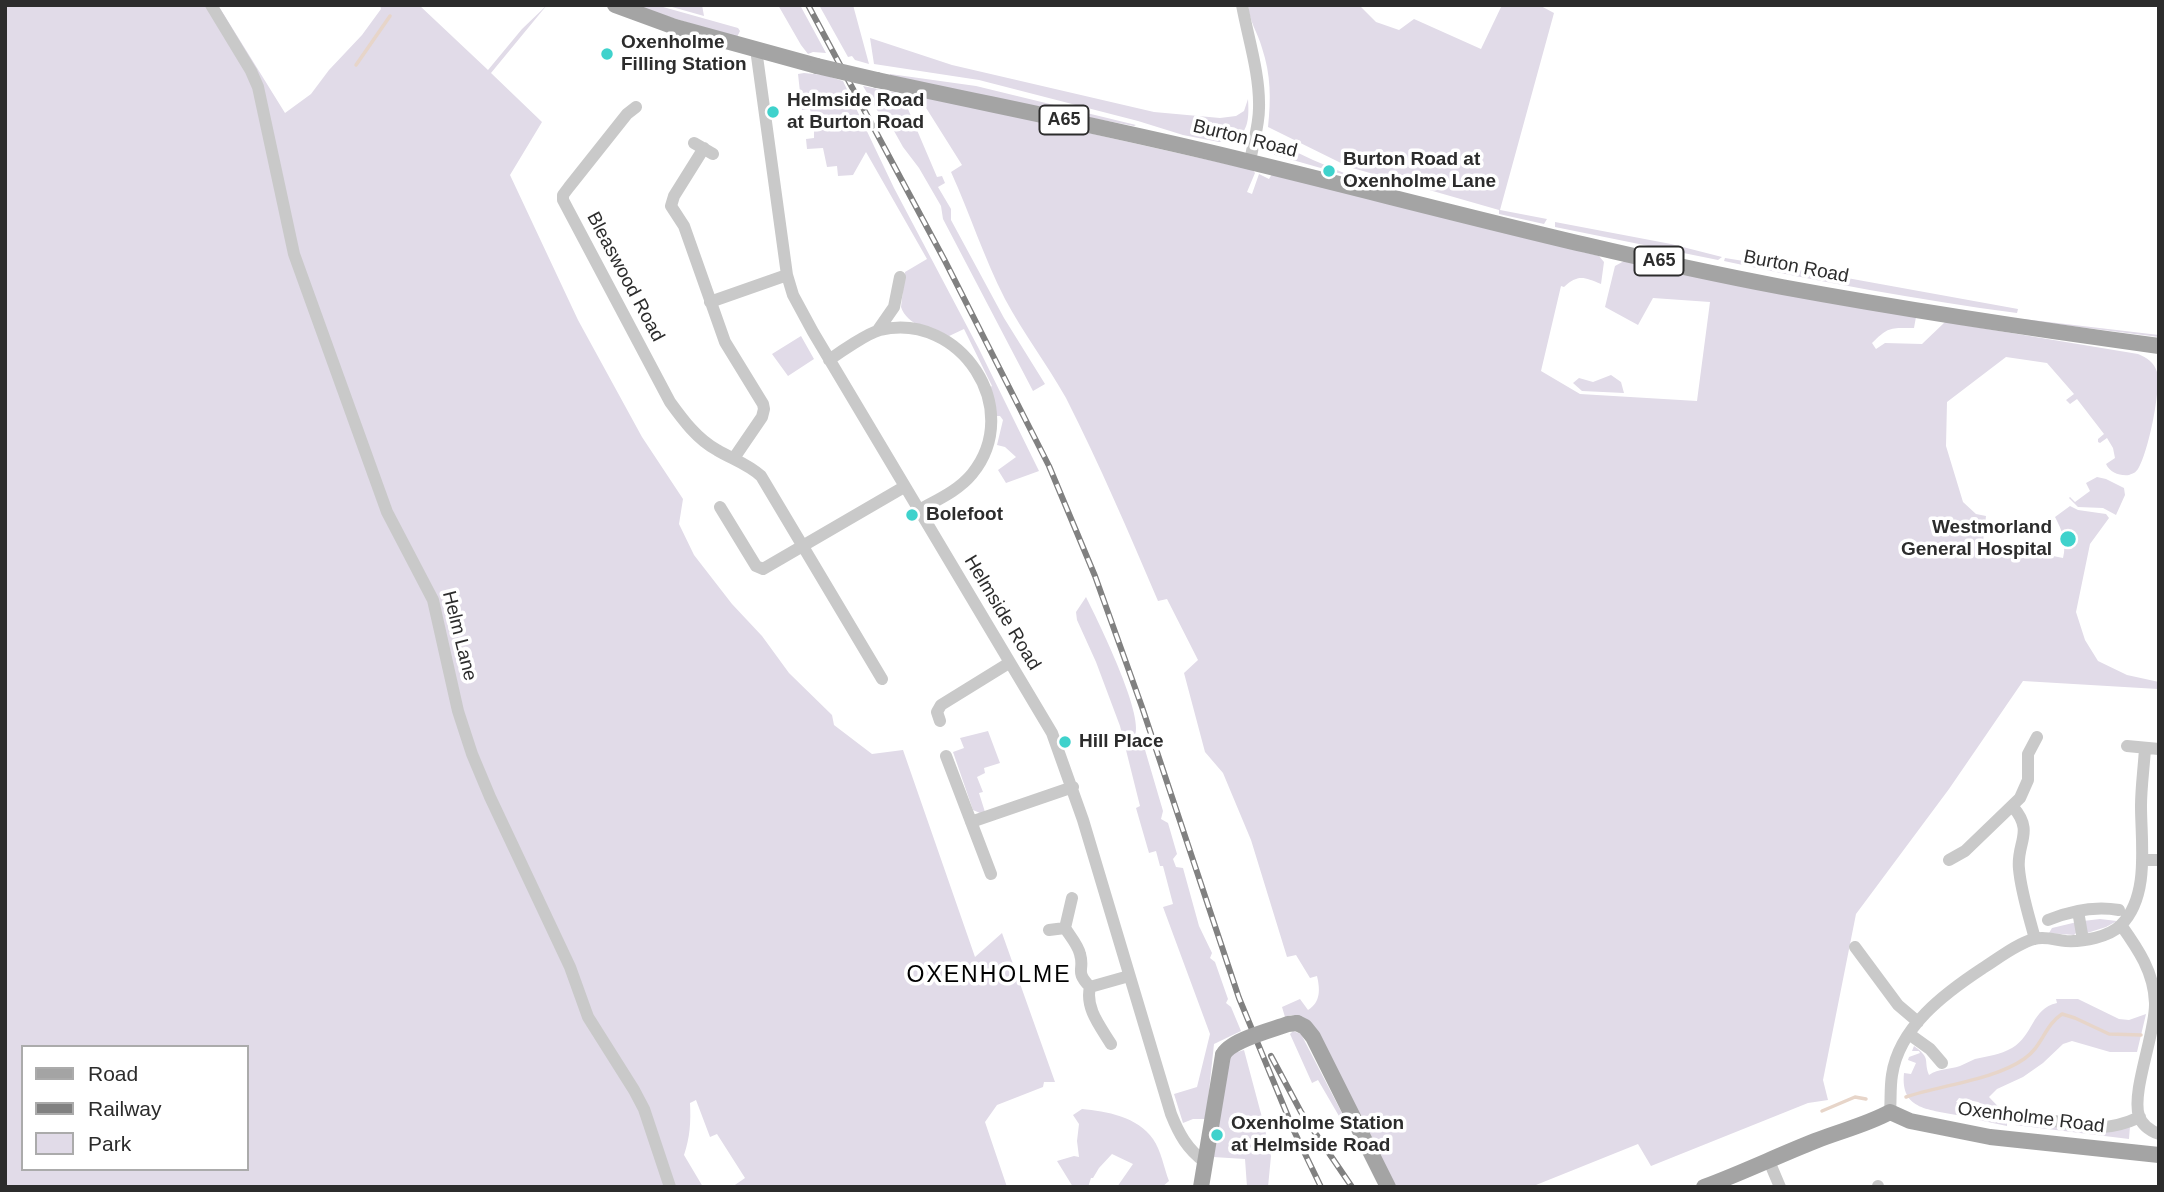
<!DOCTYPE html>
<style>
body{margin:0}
#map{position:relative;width:2164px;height:1192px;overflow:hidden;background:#fff;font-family:Arial,sans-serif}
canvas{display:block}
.frame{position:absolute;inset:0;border:7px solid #2c2c2c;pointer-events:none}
.legend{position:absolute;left:21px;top:1045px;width:228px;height:126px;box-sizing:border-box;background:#fff;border:2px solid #ababab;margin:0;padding:9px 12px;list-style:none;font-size:21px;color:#2c2c2c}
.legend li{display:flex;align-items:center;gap:14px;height:35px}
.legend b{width:35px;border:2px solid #ababab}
</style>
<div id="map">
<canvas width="2164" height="1192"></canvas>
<div class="frame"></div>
<ul class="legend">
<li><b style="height:9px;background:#a4a4a4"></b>Road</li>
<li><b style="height:9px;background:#818181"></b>Railway</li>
<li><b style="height:19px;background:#e1dbe8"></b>Park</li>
</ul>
</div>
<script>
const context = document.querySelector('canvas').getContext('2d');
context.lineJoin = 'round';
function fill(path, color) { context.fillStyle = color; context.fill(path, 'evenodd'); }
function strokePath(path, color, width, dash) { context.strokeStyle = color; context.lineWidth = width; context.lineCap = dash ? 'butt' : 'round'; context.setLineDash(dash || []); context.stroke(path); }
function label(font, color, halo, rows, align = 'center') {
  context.font = font + ' Arial,sans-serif'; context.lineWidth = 7; context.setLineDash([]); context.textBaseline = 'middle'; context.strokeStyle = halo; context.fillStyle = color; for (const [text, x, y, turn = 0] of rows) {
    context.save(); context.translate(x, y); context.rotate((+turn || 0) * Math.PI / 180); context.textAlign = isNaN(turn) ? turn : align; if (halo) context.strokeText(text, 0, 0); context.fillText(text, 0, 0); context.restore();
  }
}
const green = new Path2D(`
 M5,5h213l67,108 26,-19 18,-24 33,-35 19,-26 -1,-4h39l69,65 34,-41 25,-24 -56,68 51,49 -32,53 68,145 64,117 41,62 -4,25 15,31 38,49 30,32 27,37 43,42 2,10 38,29 31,-4 72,207 27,-24 53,149h-11l-1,5 -46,18 -12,17 22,65h-275l13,-9 -28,-44 -7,3 -14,-37 -6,3c1,19 0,34 -6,52l19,32h-698zM23,1047h224v122h-224z
 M631,5h25l82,23 2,3 -3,6h-3z
 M665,5h37l2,11z
 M778,5h22l26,48 -13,-1 -5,2 -7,-9z
 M819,5h34l16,59 -14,-4 -3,-4 -4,1z
 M1248,5h111l17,17 23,8 15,-11 67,30 21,-44h37l15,8 -54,197 47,9 -3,5 -45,-10v-4l-150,-43 -81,-40c3,-28 3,-52 -6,-79 -4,-15 -13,-27 -14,-43z
 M677,37l5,1 30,8v2l-35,-1z
 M870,38l82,27 202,47 66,6 16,-2 8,-5 4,-12c1,18 1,31 -13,42l-16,1 -36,-7 -45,-14 -159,-41 -105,-16z
 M804,73l20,2 19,6 51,107 85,161 60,122 -33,12 -8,-13 18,-13 -11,-10 -8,-2 6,-25 -3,-4h-6l-5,-28 3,-2 -28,-57 -17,8c-17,-7 -40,-12 -46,-30l4,-35 22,-13 -61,-107 -13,23 -15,1 -1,-10 -10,1 -4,-19 -16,1 -1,-10 8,-1v-8l8,-2 -1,-9 -9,1 -2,-11 -8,1 -4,-36z
 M890,74l86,12 160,39 -2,1 -106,-20 -138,-30z
 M863,86l35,7 2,8 7,-1 1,9 29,68 5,-1 3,7 -7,4 13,22v11l53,98 41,66 -12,7 -90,-172 -2,-13 -22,-38 -16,-21 -14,-25 -9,-7z
 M924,96l329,74 2,3 -8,19 5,2 7,-20 10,5 3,-5 327,82 5,6 -3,22c-17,-7 -23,-10 -37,3l-3,-1 -20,85 39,23 117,7 13,-99 -57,-4 -15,27 -33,-18 10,-41 9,-5 292,56 -2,11c-23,0 -25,-2 -42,15l4,6 9,-6 37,1 23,-22 193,32c9,4 16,8 19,18 4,19 -9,81 -19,97 -3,4 -4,4 -9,6 -9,1 -19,-2 -23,-11l9,-6 -2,-10 -6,-10 -7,5 -2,-1v-3l6,-5 -27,-35 -7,5 -4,-4 8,-6 -27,-31 -41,-6 -59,45 -1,44 17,56 13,12 10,2 -3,26 80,16c4,-15 -1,-28 -8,-41l15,-11 8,4 28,4 3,4 -19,26 -14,68 9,28 13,21 29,14 32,7 -1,7 -135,-8 -74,108 -93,125 -33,166 5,20 -20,3 -157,63 -13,-22 -107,43h-135l-95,-170 -10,-2 -6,2 -3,-10 18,-8 8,11c13,-8 12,-21 9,-34l-7,2 -14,-23 -9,2 -36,-117 -28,-67 -18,-21 -21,-79 14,-13 -31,-61 -9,2c-29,-68 -58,-136 -92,-203 -19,-34 -43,-65 -61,-99 -21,-41 -35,-85 -54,-127l11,-7 -39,-62 -1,-4z
 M1273,141l40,19 43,18 -81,-23 -5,-4z
 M1555,222l116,22 51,13 -4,3 -163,-33z
 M1725,258l111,18 182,33 -1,4c-99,-13 -196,-31 -293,-52z
 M2023,319l136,16v2l-136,-17z
 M801,336l13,23 -26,17 -16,-22z
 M1611,375l10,7 3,11 -42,-2 -9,-8 6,-5 14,4z
 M2097,477l9,2 18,9 1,7 -9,20 -13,-7 -25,-1 -9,-9 1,-1 5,5 15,-11 -4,-8z
 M1086,597c12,24 58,117 49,139l8,7 20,68 -2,8 7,4 9,31 -4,5 3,8 7,1 16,58 13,27 -2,5 5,4 13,37 -2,4 5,4 10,24 -27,13 -8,75h-13l-10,4 -9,-29 23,-7 13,-53 -47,-127 10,-3 -10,-38h-3l-4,-15 -7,2 -13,-45 4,-2 -20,-80 -24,-64 -19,-42 -1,-8z
 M988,731l12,32 -16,5 1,5 -8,4 6,15 -4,1 6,19 -5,1 -7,-3 -20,-58 11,-4 -4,-10z
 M2100,919l17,2 -11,6 -19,6 -4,-12z
 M2077,922v10l-3,3 -25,-2 3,-5z
 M2056,999h22l41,20 10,1 17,-6 -9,38h-27l-38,-11 -9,3 -20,19 -20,14 -26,12 -8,8 21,22 -32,-17 -19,-4 -3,4 8,2 -3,12c-31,-7 -61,-5 -57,-43l7,1 5,-11 -8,-3 1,-3 11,-4 -1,-2h-7l2,-5c18,13 9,14 15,29 10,-7 20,-5 31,-9 5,-2 10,-5 15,-7 13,-3 25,-4 37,-11 22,-13 19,-39 45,-45z
 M1293,1031l8,3 45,87 -3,2 -25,-43 -6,3 -22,-49z
 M1244,1050l20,75 7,31 -3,31h-21l-2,-28 -32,-2 17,-100 1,-3z
 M1082,1109c24,2 56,8 71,30 8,11 11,29 16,42l-7,6h-45l16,-23 -21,-10 -13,14 -6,10h-2l-3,9h-15l-16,-26 17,-5 5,1 -2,-16 2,-17 -6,-9z
 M1979,1109l28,14v3l-33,-7z
 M2019,1123l42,4 13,4 10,1 46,-6 -1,13 -114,-14z`);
const stream = new Path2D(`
 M356,65l34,-49
 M1906,1097c35,-12 88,-17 118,-38 19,-13 20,-33 38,-45l13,4 34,16 32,1
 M1822,1111l33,-14 11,2`);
const minor = new Path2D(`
 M211,5l40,66 7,16 36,167 93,258 46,88 25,111 14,43 18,43 80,170 18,50 46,73 10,19 26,78
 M1242,5c6,33 18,69 17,103 0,18 -6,35 -9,54
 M756,49l31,226 6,20 20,37 239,401 31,87 88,294c8,20 16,35 34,48
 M636,107l-9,7 -58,73 -6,8v5l107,202c13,18 27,37 47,48 15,9 31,14 44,26l121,203
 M694,143l19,11
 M704,148l-30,48 -3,10 13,20 41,116 38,62 1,5 -2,8 -28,41
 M710,302l77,-27
 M878,330l16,-23 6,-30
 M829,360c11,-8 39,-27 51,-30 80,-19 145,79 92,144 -14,17 -35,26 -53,36
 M720,507l36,59 7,3 141,-82
 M940,721l-3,-9 4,-7 68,-42
 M2127,746l32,3
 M946,756l45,118
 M2013,807c22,25 3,36 6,62 2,23 10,47 16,70
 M971,822l102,-35
 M1949,860l16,-9 55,-53 8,-18v-26l9,-17
 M2142,860h17
 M1072,898l-7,30c5,8 13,17 15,26 5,17 -6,16 10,33 -5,21 10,39 21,57
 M2078,911l5,29
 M2048,920c22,-9 48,-14 71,-10
 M2121,925c17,24 33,47 34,78 1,29 -24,89 -16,113 3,9 12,15 20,18
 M1049,930l16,-2
 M1855,947l43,58 20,17
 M1090,987l39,-11
 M1909,1034l21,15 12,14
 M1890,1112c1,-12 0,-25 2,-37 7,-48 53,-82 91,-107 16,-10 33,-24 51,-29 11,-3 21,1 32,2 17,1 43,-4 55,-16 29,-29 20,-82 20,-119 0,-19 3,-39 4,-58
 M2019,1119c49,-4 69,22 121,-2
 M1769,1161l11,26
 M1878,1186v1`);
const major = new Path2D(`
 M615,5l60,22 142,39
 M877,80c124,27 249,51 373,82 177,43 352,91 532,125 125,23 251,42 377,59
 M1297,1023l8,4 8,10 75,150
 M1201,1187l22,-132
 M1704,1187c38,-14 73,-31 111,-46 25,-10 51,-16 75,-29l20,9 80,16 169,18`);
const rail = new Path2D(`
 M808,5l137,256 104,205 46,110 47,131 97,291 55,133 27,56
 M1271,1056l30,56 51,75`);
const majorBridge = new Path2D(`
 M817,66l60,14
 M1223,1055c7,-15 49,-25 65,-31l9,-1`);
const markers = [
 [607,54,7,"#3fd2cc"],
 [773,112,7,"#3fd2cc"],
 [1329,171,7,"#3fd2cc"],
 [912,515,7,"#3fd2cc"],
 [2068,539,9,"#3fd2cc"],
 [1065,742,7,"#3fd2cc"],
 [1217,1135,7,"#3fd2cc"]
];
const shields = [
 [1064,120,49],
 [1659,261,49]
];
const shieldNames = [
 ["A65",1064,120],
 ["A65",1659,261]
];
const poiNames = [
 ["Oxenholme",621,43],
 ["Filling Station",621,65],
 ["Helmside Road",787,101],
 ["at Burton Road",787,123],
 ["Burton Road at",1343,160],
 ["Oxenholme Lane",1343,182],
 ["Bolefoot",926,515],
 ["Westmorland",2052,528,"right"],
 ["General Hospital",2052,550,"right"],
 ["Hill Place",1079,742],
 ["Oxenholme Station",1231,1124],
 ["at Helmside Road",1231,1146]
];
const streetNames = [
 ["Burton Road",1245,139,14],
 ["Burton Road",1796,267,11],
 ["Bleaswood Road",625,277,62],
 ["Helmside Road",1002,613,59],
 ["Helm Lane",459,636,76],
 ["Oxenholme Road",2031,1118,7]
];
const quarterNames = [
 ["OXENHOLME",989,976]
];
fill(green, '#e1dbe8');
strokePath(stream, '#e7d5c9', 3.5);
strokePath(minor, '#c9c9c9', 12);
strokePath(major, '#a4a4a4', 16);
strokePath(rail, '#818181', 6);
strokePath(rail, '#fff', 3.5, [10]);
strokePath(majorBridge, '#a4a4a4', 16);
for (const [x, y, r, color] of markers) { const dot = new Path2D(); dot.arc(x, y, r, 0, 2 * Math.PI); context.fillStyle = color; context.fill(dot); strokePath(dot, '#fff', 2.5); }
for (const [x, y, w] of shields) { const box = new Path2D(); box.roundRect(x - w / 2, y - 14.5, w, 29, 5); context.fillStyle = '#fff'; context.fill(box); strokePath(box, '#2c2c2c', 2); }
label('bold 18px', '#2c2c2c', null, shieldNames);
label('bold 19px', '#2c2c2c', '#fff', poiNames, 'left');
label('19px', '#2c2c2c', '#fff', streetNames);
context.letterSpacing = '2px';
label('23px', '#000', '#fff', quarterNames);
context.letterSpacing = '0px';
</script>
